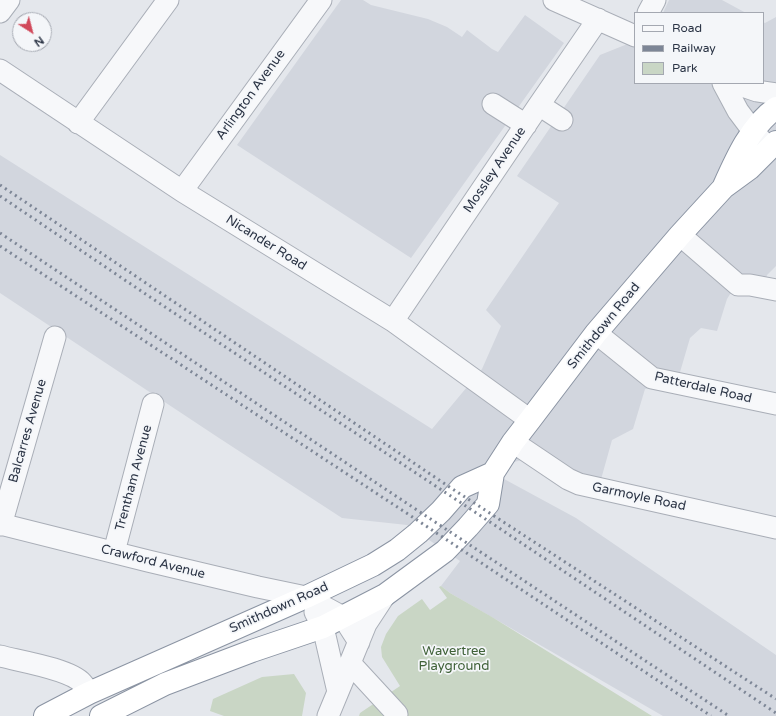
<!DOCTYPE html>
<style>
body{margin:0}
#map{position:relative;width:776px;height:716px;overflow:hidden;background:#e4e7ec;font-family:"Varela Round",sans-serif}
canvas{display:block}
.legend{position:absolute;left:634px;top:12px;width:130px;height:72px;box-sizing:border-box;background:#f4f6f9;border:1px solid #a4a8b1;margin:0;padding:5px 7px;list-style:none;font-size:12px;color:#2b3445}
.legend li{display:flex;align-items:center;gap:8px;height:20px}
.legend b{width:20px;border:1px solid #a4a8b1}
.north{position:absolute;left:12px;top:12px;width:40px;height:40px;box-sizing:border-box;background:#f4f6f9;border:1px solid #a4a8b1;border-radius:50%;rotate:144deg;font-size:11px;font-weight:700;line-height:16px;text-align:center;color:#2b3445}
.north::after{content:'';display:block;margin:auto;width:14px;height:18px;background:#d1495b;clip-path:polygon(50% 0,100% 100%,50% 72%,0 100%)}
</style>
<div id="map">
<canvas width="776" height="716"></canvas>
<ul class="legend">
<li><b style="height:5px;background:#f7f8fa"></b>Road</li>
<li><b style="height:5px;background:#7d8696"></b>Railway</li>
<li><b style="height:11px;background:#c9d6c5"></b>Park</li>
</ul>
<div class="north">N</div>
</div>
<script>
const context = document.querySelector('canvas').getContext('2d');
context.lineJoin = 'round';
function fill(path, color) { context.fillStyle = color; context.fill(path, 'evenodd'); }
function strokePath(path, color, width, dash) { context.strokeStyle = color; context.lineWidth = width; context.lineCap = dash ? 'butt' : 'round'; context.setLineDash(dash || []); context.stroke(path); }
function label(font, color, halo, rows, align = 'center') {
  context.font = font + ' "Varela Round",sans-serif'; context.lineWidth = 3.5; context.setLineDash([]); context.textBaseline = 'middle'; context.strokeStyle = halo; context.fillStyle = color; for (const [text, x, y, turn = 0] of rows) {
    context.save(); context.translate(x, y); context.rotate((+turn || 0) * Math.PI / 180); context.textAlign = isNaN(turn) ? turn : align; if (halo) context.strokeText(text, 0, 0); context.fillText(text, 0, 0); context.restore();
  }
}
const built = new Path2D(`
 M341,0h22l8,5 57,14 19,8 15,10 5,-7 25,19 6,3 27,-37 39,28 -153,215 -174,-113z
 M669,0h53l24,13h-83z
 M776,17v249l-9,9 -1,5 -34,11 -5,8 -10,32 -16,-3 -11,10 -12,41 -33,10 -12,40 -21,11 -12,43 -21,-7 -32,-22 -58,14 4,5 83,45 200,137v61h-113l-213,-123 -9,-7 19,-25 -53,-36 -65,-7 -123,-80 -219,-145v-138l432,274 50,-60 19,-43 -15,-16 73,-107 -42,-27 83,-121 35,-14v42h128v-61l2,1z`);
const green = new Path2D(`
 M441,586l9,7 42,24 160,99h-293l1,-3 40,-27 -18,-29 -1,-10 5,-13 12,-18 24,-17 8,11 17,-12 -8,-11z
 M294,674l12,19 -4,23h-78l-14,-5 3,-12 49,-22z`);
const minor = new Path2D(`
 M554,0l81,36
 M0,12l9,-12
 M648,13l7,-13
 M0,70l182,121 211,130 137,99
 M723,83l15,28 15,20 16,18
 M734,83l23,8 19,3
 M493,104l33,21
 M539,105l23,15
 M78,123l90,-123
 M182,191l139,-191
 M680,235l58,50h12l26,5
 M393,321l146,-216 59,-86
 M596,333l56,45 124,26
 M513,442l55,37 11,5 197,44
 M0,524l148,37 110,26 48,10 37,20 16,25
 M1,525l54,-188
 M114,552l39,-148
 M315,612l8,15 15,65
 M0,656c19,5 70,13 82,27 3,3 5,7 7,10
 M350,663l47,51
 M328,716l22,-53 16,-39 19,-29`);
const highway = new Path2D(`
 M724,186c12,-27 27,-61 52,-78
 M45,716l44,-23 217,-96 67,-32 24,-15 21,-17 23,-22 21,-24 31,-14
 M101,716l64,-32 87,-33 71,-24 62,-32 60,-44 23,-24 20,-23 5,-31 20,-31 17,-22 66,-87 84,-98 44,-48 26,-19 26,-26`);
const rail = new Path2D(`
 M0,185l448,301 328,213
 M0,196l153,103 343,227 280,187
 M0,233l420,279 309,204
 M0,246l414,272 297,198`);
const streetNames = [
 ["Arlington Avenue",251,95,-54],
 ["Mossley Avenue",495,170,-56],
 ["Nicander Road",266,243,32],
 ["Smithdown Road",604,326,-51],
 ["Patterdale Road",703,388,13],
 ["Balcarres Avenue",28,431,-74],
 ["Trentham Avenue",134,478,-75],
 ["Garmoyle Road",639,497,12],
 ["Crawford Avenue",153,562,14],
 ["Smithdown Road",279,608,-24]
];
const parkNames = [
 ["Wavertree",454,652],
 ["Playground",454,667]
];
fill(built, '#d2d6de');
fill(green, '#c9d6c5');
strokePath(minor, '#a9aeb7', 23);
strokePath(highway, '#8b94a3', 24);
strokePath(minor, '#f7f8fa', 21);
strokePath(highway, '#fff', 22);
strokePath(rail, '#7d8696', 3, [2, 4]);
label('13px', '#2b3445', '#f4f6f9', streetNames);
label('13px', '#3f6138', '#f4f6f9', parkNames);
</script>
